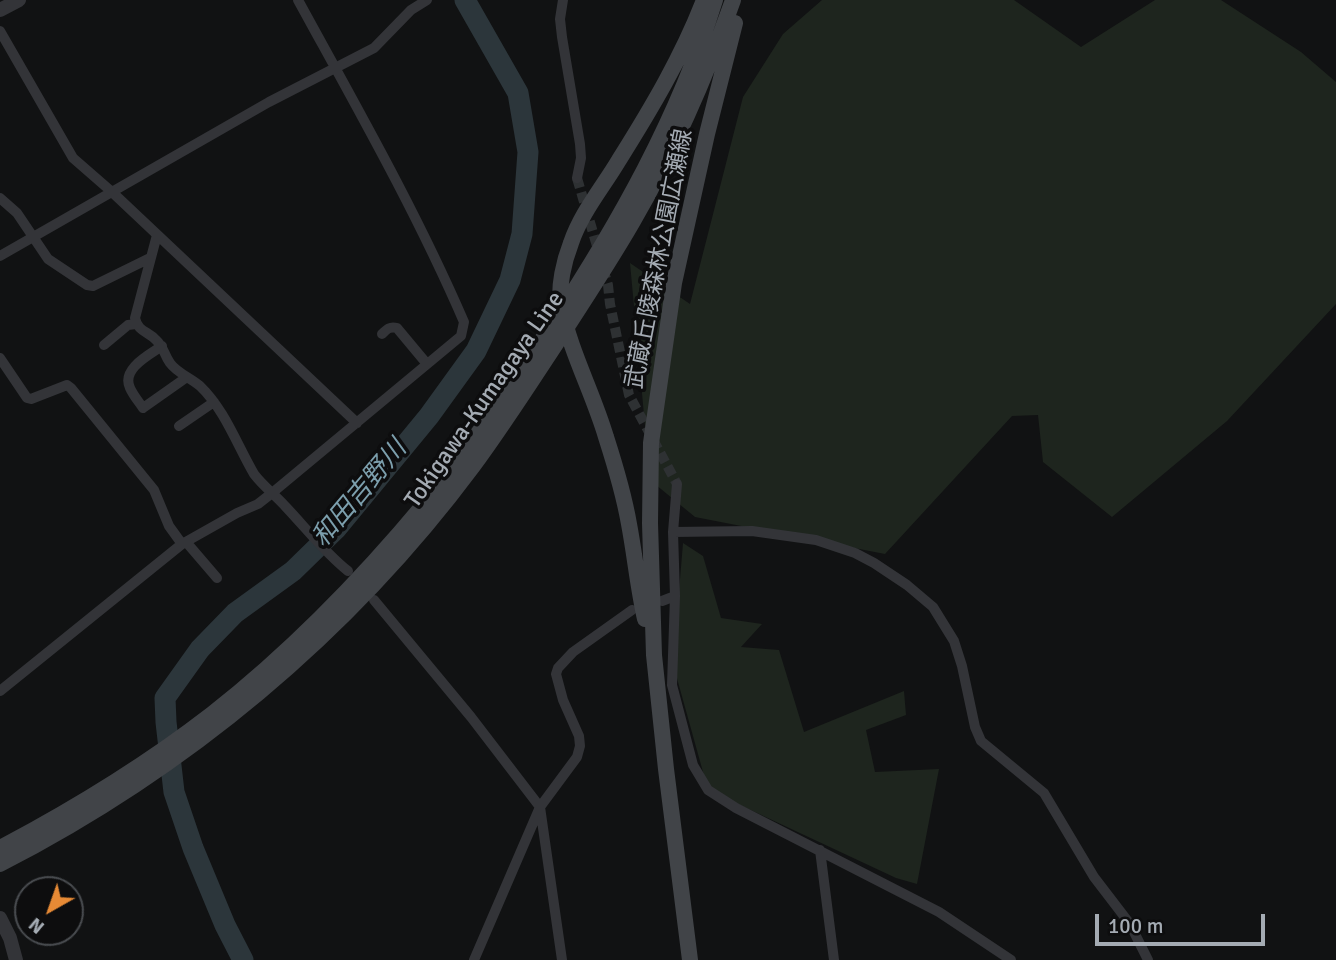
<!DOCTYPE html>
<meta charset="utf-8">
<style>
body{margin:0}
#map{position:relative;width:1336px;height:960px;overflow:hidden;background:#111213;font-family:Signika,sans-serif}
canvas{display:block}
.north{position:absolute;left:14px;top:876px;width:70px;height:70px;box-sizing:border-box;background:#0d0d0e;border:2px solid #494c50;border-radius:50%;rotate:220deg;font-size:19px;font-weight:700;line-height:28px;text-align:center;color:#a4abb3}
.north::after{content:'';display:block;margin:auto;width:24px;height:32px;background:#e78a35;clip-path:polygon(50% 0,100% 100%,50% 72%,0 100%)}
.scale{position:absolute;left:1095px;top:914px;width:170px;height:32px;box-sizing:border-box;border:4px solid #a4abb3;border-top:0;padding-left:9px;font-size:21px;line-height:24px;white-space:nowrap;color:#a4abb3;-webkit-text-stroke:5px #0d0d0e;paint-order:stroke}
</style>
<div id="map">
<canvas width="1336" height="960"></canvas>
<div class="north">N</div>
<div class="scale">100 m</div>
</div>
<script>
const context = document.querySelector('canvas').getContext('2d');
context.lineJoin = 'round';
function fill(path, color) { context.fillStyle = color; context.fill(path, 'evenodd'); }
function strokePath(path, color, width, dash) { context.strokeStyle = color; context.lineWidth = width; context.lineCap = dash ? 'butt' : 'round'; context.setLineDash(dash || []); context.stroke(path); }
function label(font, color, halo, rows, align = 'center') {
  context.font = font + ' Signika,"Noto Sans JP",sans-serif'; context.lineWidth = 7; context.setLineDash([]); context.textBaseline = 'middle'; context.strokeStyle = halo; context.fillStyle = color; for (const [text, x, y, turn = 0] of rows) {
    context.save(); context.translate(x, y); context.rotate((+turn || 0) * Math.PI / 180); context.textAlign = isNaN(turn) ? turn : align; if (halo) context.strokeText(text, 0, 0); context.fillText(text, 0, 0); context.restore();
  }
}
const green = new Path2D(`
 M822,0h192l67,47 74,-47h66l80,52 35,30v222l-109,117 -115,96 -69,-55 -5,-47 -26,1 -127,138 -190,-37 -45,-37 -20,-217 60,41 53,-207 40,-63z
 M683,543l20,13 18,62 41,6 -21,23 38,3 25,82 100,-41 2,24 -40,15 9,42 64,-3 -22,115 -21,-6 -188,-88 -35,-126z`);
const river = new Path2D(`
 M243,960l-18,-35 -32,-77 -19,-56 -8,-70 -1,-24 35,-49 35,-36 58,-42 43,-42 93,-113 47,-65 34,-71 12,-46 6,-82 -10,-59 -53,-93`);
const minorTunnel = new Path2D(`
 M577,178l22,75
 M603,269l5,16 2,19 19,91 48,89`);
const minor = new Path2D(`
 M563,0l-3,19 2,18 18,107 1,14 -4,20
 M0,31l73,127 39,34 245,231
 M0,198l17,15 31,46 39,26 6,1 57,-28
 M157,235l-22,83c3,14 13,13 21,22 8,7 8,15 14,23 7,10 21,15 30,23 25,24 37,59 54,88 9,12 21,21 31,32 21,22 40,47 63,65
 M0,256l269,-154 105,-54 37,-38 16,-10
 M382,334c5,-5 8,-8 15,-6l30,36
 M104,345l24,-20 8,-1
 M162,346c-13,9 -41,23 -32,42 3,7 9,14 13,20l44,-31
 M0,358l27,40 4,1 36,-14 4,3 83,102 15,36 13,18
 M179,426l35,-24
 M677,484l-4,48 2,64 -3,89 21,80 15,25 28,18 203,104 72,48
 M673,532l79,-1 64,9 39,13 19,10 33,22 26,22 21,34 8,25 13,61 6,14 63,52 50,84 36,47 18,36
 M187,543l30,35
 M374,600l97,117 69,90 22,153
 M662,601l13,-5
 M0,691l182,-147 55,-31 21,-9 14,-11 189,-157 3,-14c-48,-111 -108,-216 -166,-322
 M820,850l14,110
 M474,960l66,-153 37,-50 3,-11 -1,-10 -16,-36 -7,-26 2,-6 15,-16 59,-42`);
const tertiary = new Path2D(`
 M0,10l19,-10
 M0,918l10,20 6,22`);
const secondary = new Path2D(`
 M645,619c-7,-31 -10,-63 -16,-95 -5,-29 -14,-59 -23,-87 -13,-44 -36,-86 -45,-131 -3,-20 3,-45 10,-63 10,-30 32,-56 48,-83 32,-51 63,-103 85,-160
 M0,848c74,-39 146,-83 212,-134 79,-62 150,-135 214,-212 46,-56 86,-117 126,-177 67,-102 127,-208 163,-325
 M0,864c185,-95 348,-230 473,-398 31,-42 59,-86 88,-130 24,-37 49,-75 71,-113 41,-71 74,-146 101,-223
 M690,960l-24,-191 -12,-114 -4,-132 1,-80 23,-160 33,-149 28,-111`);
const streetNames = [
 ["武蔵丘陵森林公園広瀬線",660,259,-79],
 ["Tokigawa-Kumagaya Line",485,400,-55]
];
const waterNames = [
 ["和田吉野川",360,494,-50]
];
fill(green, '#1e251e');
strokePath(river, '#2c363b', 21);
strokePath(minorTunnel, '#2e3133', 10, [10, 5]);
strokePath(minor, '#333438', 10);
strokePath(tertiary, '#333438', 14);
strokePath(secondary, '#414448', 16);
label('24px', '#a4abb3', '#0d0d0e', streetNames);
label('italic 26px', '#7c9fad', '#0d0d0e', waterNames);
</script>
